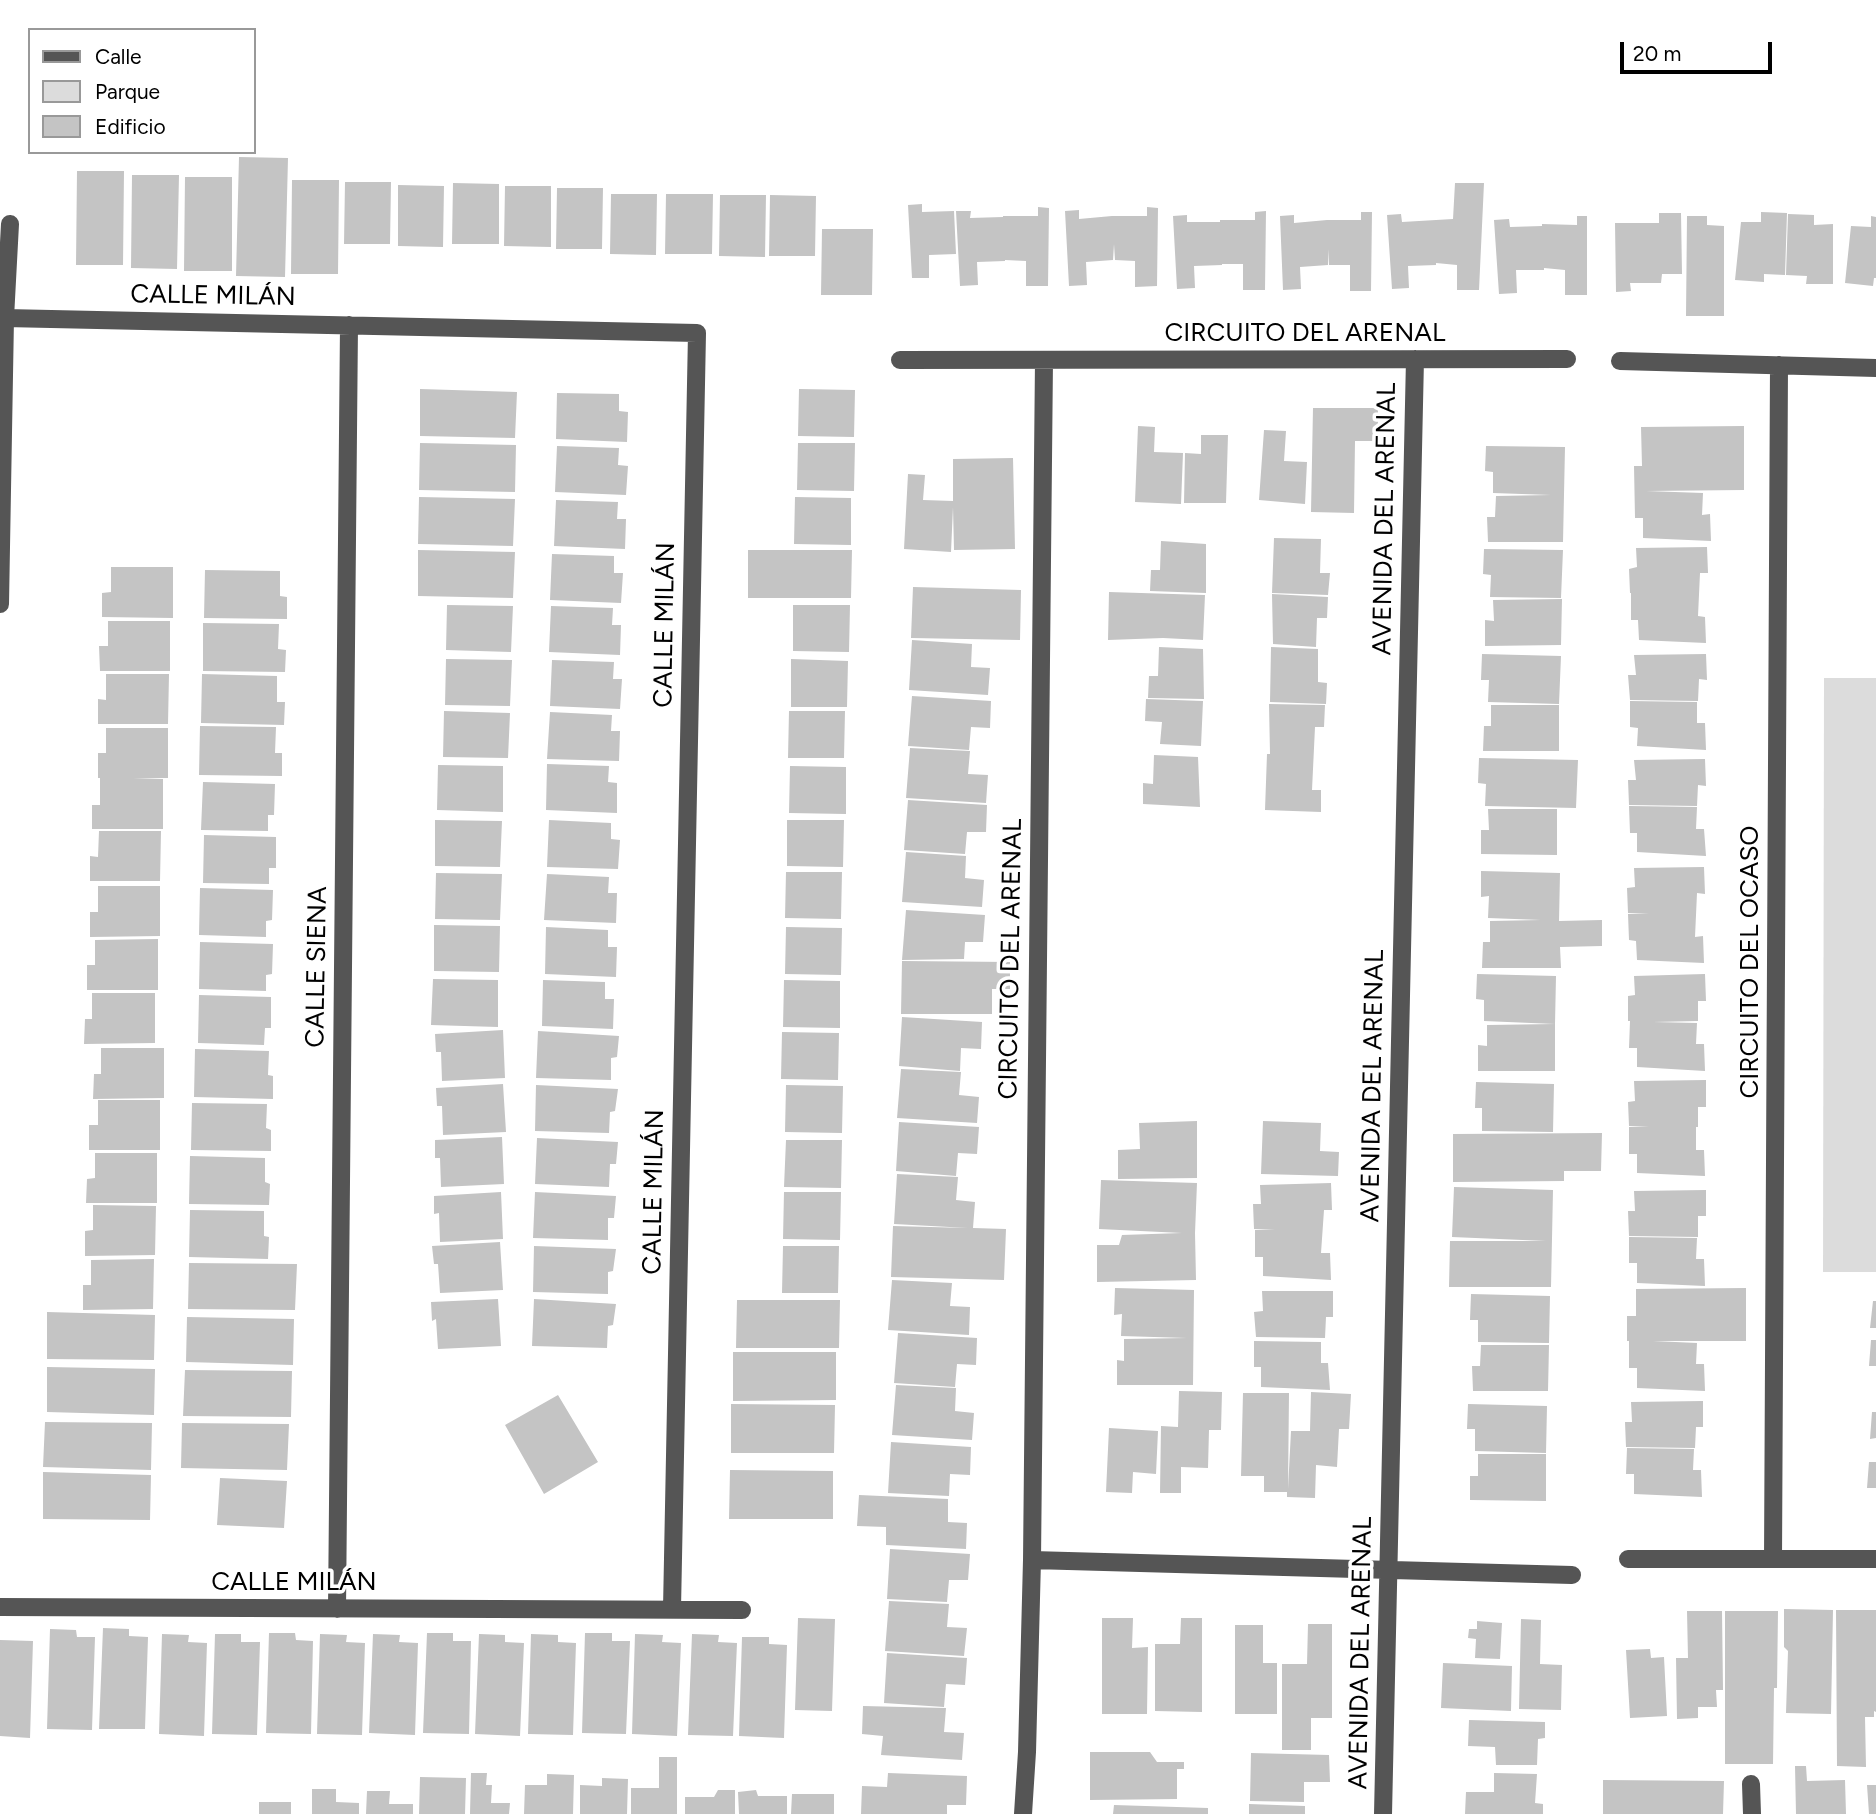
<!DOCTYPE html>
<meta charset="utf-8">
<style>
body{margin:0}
#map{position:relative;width:1876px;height:1814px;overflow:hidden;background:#fff;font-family:Figtree,sans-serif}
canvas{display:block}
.legend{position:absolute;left:28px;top:28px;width:228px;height:126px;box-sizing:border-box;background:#fff;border:2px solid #999;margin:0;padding:9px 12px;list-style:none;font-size:21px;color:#000}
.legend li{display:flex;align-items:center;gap:14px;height:35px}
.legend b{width:35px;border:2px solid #999}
.scale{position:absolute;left:1620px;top:42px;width:152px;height:32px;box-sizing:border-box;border:4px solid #000;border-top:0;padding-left:9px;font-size:21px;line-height:24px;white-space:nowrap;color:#000;-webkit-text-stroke:5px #fff;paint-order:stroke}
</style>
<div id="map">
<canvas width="1876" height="1814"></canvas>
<ul class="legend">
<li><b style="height:9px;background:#555"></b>Calle</li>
<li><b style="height:19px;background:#dcdcdc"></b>Parque</li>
<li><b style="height:19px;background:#c4c4c4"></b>Edificio</li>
</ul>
<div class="scale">20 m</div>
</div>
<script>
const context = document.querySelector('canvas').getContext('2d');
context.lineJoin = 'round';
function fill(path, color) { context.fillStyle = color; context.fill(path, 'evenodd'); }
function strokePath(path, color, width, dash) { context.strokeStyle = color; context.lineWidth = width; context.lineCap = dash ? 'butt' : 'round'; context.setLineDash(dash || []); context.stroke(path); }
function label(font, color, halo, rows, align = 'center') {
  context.font = font + ' Figtree,sans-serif'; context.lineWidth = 7; context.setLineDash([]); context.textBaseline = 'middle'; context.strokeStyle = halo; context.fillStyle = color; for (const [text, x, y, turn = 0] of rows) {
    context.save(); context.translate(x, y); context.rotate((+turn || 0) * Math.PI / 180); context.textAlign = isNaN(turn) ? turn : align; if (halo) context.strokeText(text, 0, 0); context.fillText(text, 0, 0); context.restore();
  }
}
const green = new Path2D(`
 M1824,678h52v594h-53z`);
const building = new Path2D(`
 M239,157l49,1 -3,119 -49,-1z
 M77,171h47l-1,94h-47z
 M132,175h47l-2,94 -46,-1z
 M185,177h47v94h-48z
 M292,180h47l-1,94h-47z
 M345,182h46l-1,62h-46z
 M453,183l46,1v60h-47z
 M1455,183h29l-5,107h-22v-25l-21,-2v2l-28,1 1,22 -17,1 -5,-74 14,-1 1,8 51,-3z
 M398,185l46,1 -1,61 -45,-1z
 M505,186h46v61l-47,-1z
 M557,188h46l-1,61h-46z
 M611,194h46l-1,61 -46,-1z
 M666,194h47l-1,60h-47z
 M720,195h46l-1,62 -46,-1z
 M770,195l46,1 -1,60h-46z
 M922,204v8l32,-1 2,43 -27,1v23h-17l-4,-73z
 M1038,207l11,1 -1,78h-22v-25l-21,-1v1l-28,1 1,23 -18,1 -4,-75h15l-1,7 33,-1v-1h35z
 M1147,207l11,1 -1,78 -22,1v-26l-20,-1 -1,-16 -1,16 -27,2 1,23 -18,1 -4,-75 14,-1v9l33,-3h35z
 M1266,211l-1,79h-22v-26h-21v1l-28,1 1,22 -18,1 -4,-73 14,-1v7h33v-2h35v-8z
 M1361,212h11l-1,79h-21v-26h-21l-1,-16v16l-28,2 1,22 -18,1 -3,-74 14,-1v8l33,-3h34z
 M1761,212l26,1 -2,62 -21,-1v8l-29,-2 6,-58h20z
 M1659,213h22l1,61h-20l-1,9h-31l1,8 -15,1 -1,-69h44z
 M1788,214l26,1v10l19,-1v60h-27l1,-8 -21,-1z
 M1577,216h10v79h-22v-25l-21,-2v2h-28l1,23 -18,1 -5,-74 15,-1 1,8 32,-1v-2l35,1z
 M1687,216h20v9l17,1v90h-38z
 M1871,216l5,1v61h-2l-1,8 -28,-3 6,-57 20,1z
 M822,229h51l-1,66h-51z
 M420,389l97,3 -2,46 -95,-2z
 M799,389l56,1 -1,47 -56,-1z
 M557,393l62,1v17l9,1 -1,30 -71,-3z
 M1313,408h65v33h-23l-1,72 -43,-1z
 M1138,426l17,1 -1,25 29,1 -2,51 -46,-2z
 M1744,426v64l-98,1 57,2 -1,22 8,-1 1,27 -68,-3v-20h-8l-1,-52h8l-1,-39z
 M1264,430l22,1 -2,30 23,1 -2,42 -46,-4z
 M1201,435h27l-2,68h-42l1,-50 16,1z
 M420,443l96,2 -1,47 -96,-2z
 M798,443h57l-1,48 -57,-1z
 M557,446l62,2 -1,17 10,1 -2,29 -71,-3z
 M1486,446l79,1 -2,95h-75l-1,-25h8l1,-21 55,-1 -58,-2v-21l-8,-1z
 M1013,458l2,91 -61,1 -1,-43 -2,45 -47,-3 4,-75 17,1 -2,25 30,1v-42z
 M419,497l96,2 -2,47 -95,-2z
 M795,497l56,1v47l-57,-1z
 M556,500l62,2 -1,17h9l-1,30 -71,-3z
 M1274,538l47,1 -1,34h10l-2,22 -56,-2z
 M1161,541l45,3v49l-56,-2 1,-21h9z
 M1707,547l1,26h-8l-2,43 7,1 1,26 -67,-3 -1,-20h-7v-27h-1l-1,-24 8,-2 -1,-19z
 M1484,549l79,1 -2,48 -71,-1 1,-22 -8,-1z
 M418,550l97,2 -2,46 -95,-2z
 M748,550h104l-1,48h-103z
 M552,554l62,2v17h9l-2,30 -71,-3z
 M111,567h62v51l-71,-1v-24l9,-1z
 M205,570l75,1v25l7,1v22l-83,-1z
 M913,587l108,3 -1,50 -109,-2z
 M1109,592l96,3 -2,45 -40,-2 -55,2z
 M1272,594l56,3 -1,21h-10l-1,29 -43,-3z
 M1562,599l-1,46 -76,1v-26l9,1 -1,-21z
 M447,605l66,1 -2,46 -65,-2z
 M793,605h57l-1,47 -56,-1z
 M551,606l62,2 -1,17h9l-1,30 -71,-3z
 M108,621h62v50h-70l-1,-25h9z
 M203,623l76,1 -1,25 8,1 -1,22 -82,-1z
 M912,640l60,4 -1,23 19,1 -2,27 -79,-5z
 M1159,647l44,2 1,50 -56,-1 1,-22h9z
 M1271,647l47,2v33l9,1 -1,21 -56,-2z
 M1482,654l79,2 -2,48 -71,-2 1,-22h-8z
 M1706,654l1,26 -8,-1 -1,22 -68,-1 -2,-25h8l-2,-20z
 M446,659l66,1 -2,46 -65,-1z
 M791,659l57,2 -1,46h-56z
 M552,660l62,2 -1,17h9l-2,30 -70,-3z
 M106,674h63l-1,50h-70v-25l8,1z
 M202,674l75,2v26h8l-1,23 -83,-2z
 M912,696l79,5 -1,27 -19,-1 -2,23 -61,-4z
 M1146,699l57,2 -2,45 -41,-2 2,-22 -17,-1z
 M1630,701l67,1v21h8l1,27 -69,-4 1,-18 -8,-1z
 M1269,704l56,1 -1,22h-9l-3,63h9v22l-56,-2 2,-56h3z
 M1491,705h68v46h-76l1,-25h7z
 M444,711l66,2 -2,45 -65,-1z
 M789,711h56l-1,47h-56z
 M550,712l62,3 -1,16h9l-1,30 -72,-2z
 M200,726l76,1 -1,26h7v23l-83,-1z
 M106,728h62v50h-35l30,1v50h-71v-24h8v-27h-2v-25h8z
 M910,748l60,3 -2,23 20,1 -2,28 -80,-5z
 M1154,755l44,2 2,50 -57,-3v-21l10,1z
 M1479,758l99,2 -2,48 -91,-2 1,-22 -8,-1z
 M1705,759l1,27 -8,-1 -1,21 -68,-1 -1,-25h8l-2,-20z
 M547,764l62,2 -1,16 9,1v30l-71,-3z
 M438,765l65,1v46l-66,-2z
 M790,766l56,1v47l-57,-1z
 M203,782l72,2 -1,31h-6v16l-67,-1z
 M908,800l79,5 -1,27h-19l-2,22 -61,-4z
 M1629,806l68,1 -1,22h8l2,27 -69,-4v-19h-7z
 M1488,809h69v46l-76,-1v-24h8z
 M435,820l67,1 -2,46 -65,-1z
 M549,820l62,3v16l9,1 -2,29 -71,-2z
 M787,820h57l-1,47 -56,-1z
 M99,831h62l-1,50h-70v-25l8,1z
 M204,835l72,2v31h-7v16l-66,-1z
 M906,852l60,4 -1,22 19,2 -2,27 -80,-5z
 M1704,867l1,27 -8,-1 -2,44 8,-1 1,27 -67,-3 -1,-19 -7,-1 -1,-26h21l-21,-1 -1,-25 8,-1 -1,-19z
 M1481,871l79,2 -1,48 43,-1v26l-42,1 1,21h-79l1,-26h7v-21l51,-1 -53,-2 1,-22 -8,1z
 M786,872h56l-1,47 -56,-1z
 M436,873l66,1 -2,46 -65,-1z
 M547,874l62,3 -1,16h9l-1,30 -72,-3z
 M98,886h62v50l-70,1v-25h8z
 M200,888l73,2 -1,30 -6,1v16l-67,-2z
 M906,910l79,5 -2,27h-18l-1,17 -62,1z
 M434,925l66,1 -1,46 -65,-1z
 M546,927l62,3v17h9l-1,30 -71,-3z
 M786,927l56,1 -1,47 -56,-1z
 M158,939v51h-71v-25h8v-25z
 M200,942l73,2 -1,30 -6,1v16l-67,-2z
 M902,961l108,1v27h-18v25h-91z
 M1477,974l79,2 -1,48 -71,-3v-21l-8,-1z
 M1705,974l1,27h-8v20l-45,1 44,1 -1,21h8l1,27 -68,-4v-19h-8l1,-27h-2v-25l7,-1 -1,-19z
 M433,979l65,1v47l-67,-2z
 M543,980l62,2v17h9l-1,30 -71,-3z
 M784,980l56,1v47l-57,-1z
 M92,993h63v50l-71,1 1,-25h7z
 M199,995l72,2v31h-6l-1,17 -66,-2z
 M902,1017l80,5 -1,27 -20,-1 -1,23 -61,-5z
 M1555,1024v47h-77v-26l9,1v-21z
 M503,1030l2,48 -63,3 -1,-29h-5l-1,-18z
 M538,1031l81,5 -2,21 -6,1v22l-75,-2z
 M782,1032l57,1 -1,47 -57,-1z
 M101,1048h63v50l-71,1 1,-25h7z
 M195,1049l74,2 -1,24 5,1v23l-79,-2z
 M901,1069l60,3 -2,23 20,2 -2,26 -80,-5z
 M1706,1080v27h-8v20h-2v23h8l1,26 -68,-3v-19h-8v-27h20l-20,-1 -1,-24 7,-1 -1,-20z
 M1476,1082l78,2 -1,48 -71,-1v-23h-7z
 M503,1084l3,48 -63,3 -1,-29h-5l-1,-18z
 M536,1085l82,4 -3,22 -5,1 -1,21 -74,-2z
 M786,1085l57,1 -1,47 -57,-1z
 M98,1100h62v50h-71v-25h9z
 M192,1103l75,1 -1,24 5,2v21l-80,-1z
 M1197,1121v57l-79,1v-29l22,-1 -1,-26z
 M1263,1121l58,2 -1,28 19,1 -1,24 -77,-2z
 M899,1122l80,5 -2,27 -19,-1 -2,23 -60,-5z
 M1602,1133l-1,38h-37v10l-111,1v-48z
 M502,1137l2,47 -63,3 -1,-29h-5v-18z
 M537,1138l81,4 -2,22h-6l-1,23 -74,-3z
 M786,1140h56l-1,48 -57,-1z
 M95,1153h62v50h-71l1,-24 8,-1z
 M190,1156l75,2v24l5,2 -1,21 -80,-1z
 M897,1174l61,3 -2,23 19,2 -2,26 33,1 -2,51 -113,-3 2,-51 75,2 -74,-4z
 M1101,1180l96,3 -2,50 1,47 -99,2v-37h22l3,-10 60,-2 -83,-4z
 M1331,1183l1,27h-8l-3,43h9l1,27 -68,-4v-19h-8v-27h20l-21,-1 -1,-25h8l-1,-19z
 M1454,1187l99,3 -2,97h-102l1,-46h96l-94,-4z
 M1706,1190v26h-8v21l-69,-1 -1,-25h7l-1,-20z
 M501,1192l2,47 -63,3 -1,-29 -5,1v-18z
 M535,1192l81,4 -2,22h-6v22l-75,-2z
 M784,1192h57l-1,48 -57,-1z
 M93,1205l63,1 -1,49 -70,1v-25l8,-1z
 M190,1210l74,1v25l5,1 -1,22 -79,-2z
 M1629,1237l68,1 -1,21h8l1,27 -68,-3v-20h-8z
 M500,1242l3,48 -63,3 -2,-29h-4l-2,-18z
 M534,1246l82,3 -3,22 -5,1v22l-75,-2z
 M783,1246h56l-1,47h-56z
 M154,1259l-1,50 -70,1v-25h8v-25z
 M189,1263l108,1 -2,46 -107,-1z
 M892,1280l60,3 -2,23 20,1 -1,28 -81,-5z
 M1115,1288l79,2 -1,95h-76v-25l7,1v-22l63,-1 -66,-2 1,-22 -8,1z
 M1746,1288v53h-93l44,2 -1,21h8l1,27 -68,-3v-20h-8v-27h-2v-25h9v-27z
 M1262,1291h71v26h-7l-1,21 -69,-1 -2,-25 9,-1z
 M1471,1294l79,2 -1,47 -71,-1v-22h-8z
 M498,1299l3,47 -63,3 -2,-30 -4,2 -1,-19z
 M534,1299l82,5 -3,21 -5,1 -1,22 -75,-2z
 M737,1300h103l-1,48h-103z
 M1873,1301h3v27h-6z
 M47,1312l108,3 -1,45 -107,-1z
 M187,1317l107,2 -1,46 -107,-3z
 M898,1333l79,5 -1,27 -19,-1 -2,23 -61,-4z
 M1871,1340h5v26h-7z
 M1254,1341l67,1v21h7l2,27 -69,-3v-20h-7z
 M1481,1345h68l-1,46h-75l-1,-25h8z
 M733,1352h103v48l-103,1z
 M47,1367l108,2 -1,46 -107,-3z
 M185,1370l107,1 -1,46 -108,-1z
 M896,1385l60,3 -1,23 19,2 -2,27 -80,-5z
 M1179,1391l43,1 -1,38h-12l-1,38 -27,-1v26h-21l1,-67 17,1z
 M1311,1392l40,2 -2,35h-10l-2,38 -21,-2 -1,33 -28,-1v-5h-23v-16h-23l2,-83h46l-1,96 3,-58h19z
 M558,1395l40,67 -54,32 -39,-69z
 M1703,1401v26h-7l-1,21 -69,-1 -1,-25h7l-1,-20z
 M731,1404l104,1 -1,48h-103z
 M1468,1404l79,2 -1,47 -71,-2v-22h-8z
 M1872,1412h4v26l-6,1z
 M45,1422l107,1 -1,47 -108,-3z
 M182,1423l107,1 -2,46 -106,-2z
 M1109,1428l49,3 -2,43 -23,-2 -1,21 -26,-1z
 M891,1442l80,5 -1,28 -20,-1 -1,22 -61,-3z
 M1627,1448l67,1 -1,21h8l1,27 -68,-3v-20h-8z
 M1478,1454h68v47l-76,-1v-24h8z
 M1869,1462h7v26h-9z
 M730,1470l103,1v48h-104z
 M43,1472l108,3 -1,45 -107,-1z
 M220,1478l67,3 -3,47 -67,-3z
 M859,1495l89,4v23l19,1 -1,26 -80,-4v-18l-29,-1z
 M890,1549l80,5 -2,26h-19l-2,22 -60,-3z
 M889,1601l60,3 -2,23 20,1 -3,28 -79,-5z
 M1784,1609l49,1 -2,104 -45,-1 2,-62 -4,-4z
 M1836,1610h40v102l-2,-1v6h-9l1,50 -29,-1z
 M1687,1611h35l1,79h-7l1,17h-19v11l-21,1 -1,-61h12z
 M1725,1611h53l-1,77h-3l-1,76h-48z
 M798,1618l37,1 -3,92 -37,-1z
 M1102,1618h31l-1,30 16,-1 -1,67h-45z
 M1181,1618h21v94l-47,-1v-67h25z
 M1521,1619l20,1 -1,44 22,1 -1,45 -42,-1z
 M1477,1621l25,2 -2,36 -25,-1 1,-19 -8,-1 1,-9h8z
 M1308,1624h24v94h-21v32h-29v-86h25z
 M1235,1625h28v38h14v51h-42z
 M103,1628l26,1v7l19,1 -3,92h-46z
 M50,1629l26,1 1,7h18l-3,93 -45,-1z
 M269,1633h26l1,7 17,1 -2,93 -45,-1z
 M427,1633h26v8h18l-2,93 -46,-1z
 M585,1633h27v8h18l-4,93 -44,-1z
 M162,1634l27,1 -1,7 19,1 -3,93 -45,-2z
 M215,1634h26v8h19l-3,93 -45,-1z
 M320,1634l27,1 -1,7 19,1 -3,92 -45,-1z
 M373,1634l27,1 -1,7 19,1 -3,92 -46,-2z
 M479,1634l26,1v7l19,1 -4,93 -45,-2z
 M531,1634l27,1v7l18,1 -3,92 -45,-1z
 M635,1634l28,1 -1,7 19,1 -4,93 -45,-2z
 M692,1634l27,1 -1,7 19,1 -4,93 -45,-1z
 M742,1637h27v7l18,1 -3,93 -45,-2z
 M0,1640l33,1 -3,97 -30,-2z
 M1650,1649l1,9 13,-1 3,59 -37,2 -4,-68z
 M887,1653l80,5 -2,27 -19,-1 -2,23 -60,-4z
 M1443,1663l69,3 -1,45 -70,-3z
 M863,1706l83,2 -2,24 20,1 -2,27 -81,-5 2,-19 -21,-2z
 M1469,1720l76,2v16l-7,1 -1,26h-41l-1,-18 -27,-1z
 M1090,1752h60l7,10h27v7h-7v30l-87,1z
 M1251,1753l78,2 1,27h-26v20l-54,-1z
 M659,1757h18v57h-46v-26h28z
 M1795,1766h11l1,15 38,-1 1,34h-50z
 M471,1773h16l-1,12h6l-1,18h19l-1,11h-39z
 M888,1773l79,3 -1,29h-19v9h-86l1,-28 25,1z
 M1494,1773l43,1 -2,29 8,1v10h-78l1,-22h28z
 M547,1774l27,1 -1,39h-49l1,-29h22z
 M420,1777l46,1 -1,36h-46z
 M602,1778l26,1 -1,35h-47v-29l22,1z
 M1603,1780l121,1 -1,33h-120z
 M1867,1785h9v29h-7z
 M312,1789h24v13l23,1v11h-47z
 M718,1790h17v24h-50v-17h29z
 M756,1790l2,6h29v18h-48l-1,-22z
 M367,1791h23l-1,13h24v10h-47z
 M792,1794h42v20h-43z
 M259,1802h32v12h-32z
 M1249,1804l56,2v8h-56z
 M1114,1805l94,3v6h-95z`);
const minor = new Path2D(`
 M5,318l692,15 -25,1276
 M900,360l667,-1
 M1620,361l256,7
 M0,604l5,-286 5,-94
 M1628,1559h248
 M1773,1559l6,-1194
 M1032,1560l540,15
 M0,1607l742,3
 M337,1609l12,-1284
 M1751,1784l1,30
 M1023,1814l4,-62 5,-192 12,-1200
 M1383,1814l32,-1455`);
const streetNames = [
 ["CALLE MILÁN",213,296,1],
 ["CIRCUITO DEL ARENAL",1305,333],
 ["AVENIDA DEL ARENAL",1385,519,-89],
 ["CALLE MILÁN",665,625,-89],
 ["CIRCUITO DEL ARENAL",1011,959,-89],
 ["CIRCUITO DEL OCASO",1750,962,-90],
 ["CALLE SIENA",317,967,-89],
 ["AVENIDA DEL ARENAL",1373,1086,-89],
 ["CALLE MILÁN",654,1192,-89],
 ["CALLE MILÁN",294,1582],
 ["AVENIDA DEL ARENAL",1361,1653,-89]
];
fill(green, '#dcdcdc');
fill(building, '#c4c4c4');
strokePath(minor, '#555', 18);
label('26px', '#000', '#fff', streetNames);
</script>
